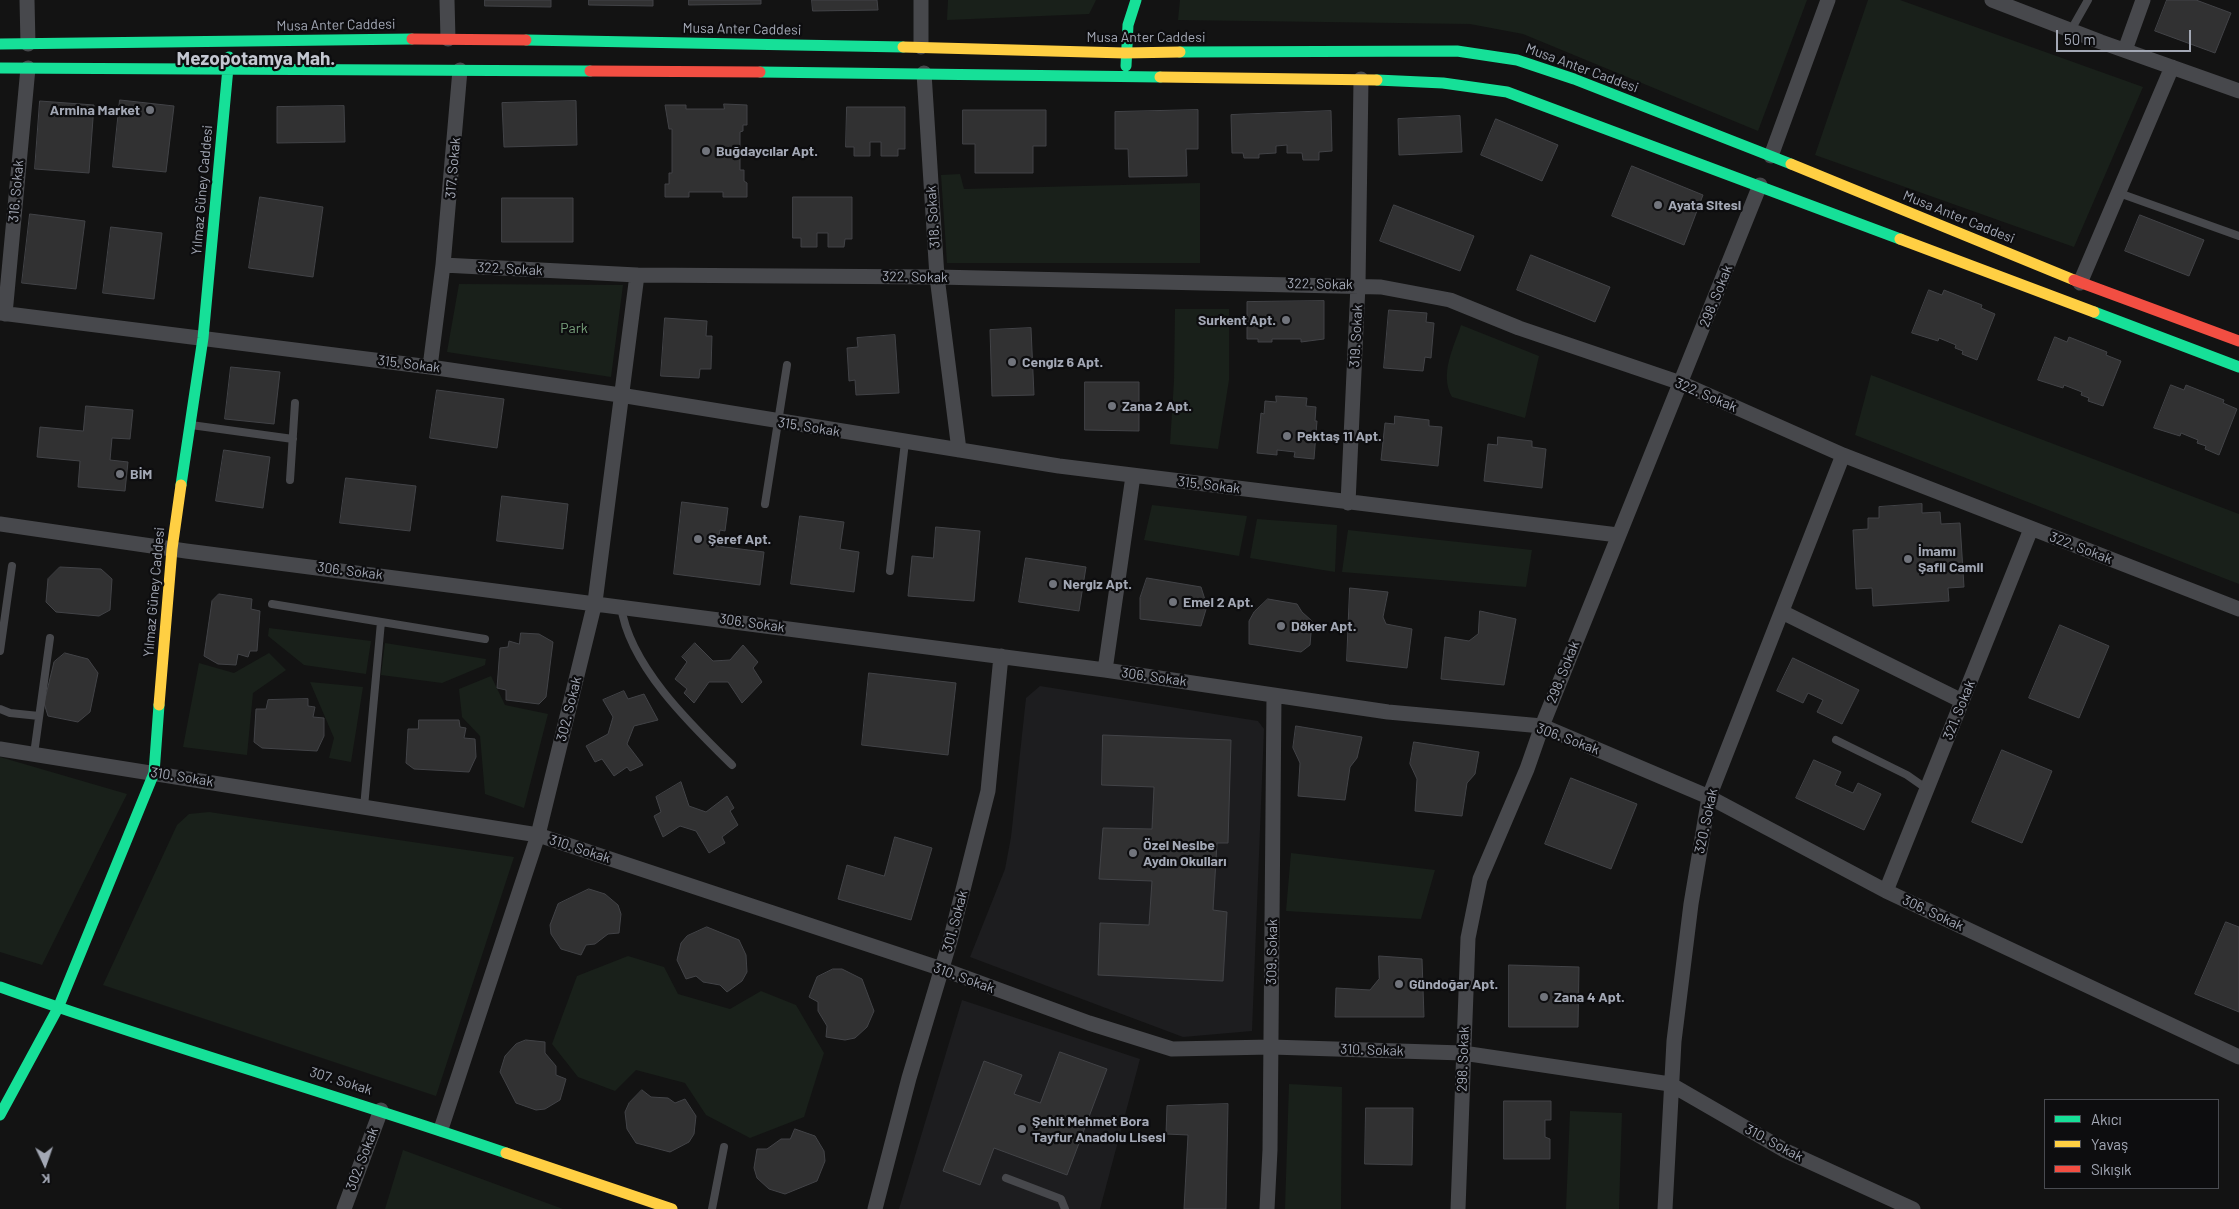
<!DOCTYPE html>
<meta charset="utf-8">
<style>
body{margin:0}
#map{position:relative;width:2239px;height:1209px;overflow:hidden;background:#131313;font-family:Barlow,sans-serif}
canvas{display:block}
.legend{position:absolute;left:2044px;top:1099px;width:175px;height:90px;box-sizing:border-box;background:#0d0d0f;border:1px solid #494b51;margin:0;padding:6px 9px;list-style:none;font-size:15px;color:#a3a8b5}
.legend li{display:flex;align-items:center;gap:10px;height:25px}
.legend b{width:25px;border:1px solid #494b51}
.north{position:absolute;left:20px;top:1139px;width:50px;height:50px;-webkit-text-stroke:4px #0d0d0f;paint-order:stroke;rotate:177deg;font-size:14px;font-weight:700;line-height:20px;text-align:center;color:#a3a8b5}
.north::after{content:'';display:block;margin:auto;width:18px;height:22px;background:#a3a8b5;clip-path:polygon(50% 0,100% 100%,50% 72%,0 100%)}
.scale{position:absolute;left:2056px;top:30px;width:135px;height:22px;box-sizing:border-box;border:2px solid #a3a8b5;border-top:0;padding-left:6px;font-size:15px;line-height:18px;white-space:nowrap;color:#a3a8b5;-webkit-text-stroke:4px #0d0d0f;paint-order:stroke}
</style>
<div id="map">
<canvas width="2239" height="1209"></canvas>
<ul class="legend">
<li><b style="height:6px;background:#16e098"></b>Akıcı</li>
<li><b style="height:6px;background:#ffcf43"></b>Yavaş</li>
<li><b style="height:6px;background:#f24e42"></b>Sıkışık</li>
</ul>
<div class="north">K</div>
<div class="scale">50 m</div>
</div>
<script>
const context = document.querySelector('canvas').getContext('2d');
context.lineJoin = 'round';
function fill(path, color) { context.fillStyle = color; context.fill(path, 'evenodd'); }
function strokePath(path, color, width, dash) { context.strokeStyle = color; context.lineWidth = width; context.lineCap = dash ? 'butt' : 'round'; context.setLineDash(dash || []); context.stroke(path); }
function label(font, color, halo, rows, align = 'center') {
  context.font = font + ' Barlow,sans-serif'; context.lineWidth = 4.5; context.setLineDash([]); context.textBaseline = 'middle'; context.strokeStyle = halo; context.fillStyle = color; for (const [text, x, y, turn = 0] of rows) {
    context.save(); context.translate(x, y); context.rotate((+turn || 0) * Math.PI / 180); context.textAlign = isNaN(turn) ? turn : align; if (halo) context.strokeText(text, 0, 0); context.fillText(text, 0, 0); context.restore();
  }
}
const built = new Path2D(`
 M1040,686l218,35 6,8 -12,302 -69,6 -213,-80 35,-88 6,-32 15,-139z
 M962,1000l178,59 -40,150h-201z`);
const green = new Path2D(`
 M948,0h148l-7,14 -142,6z
 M1180,0h627l-49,131 -235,-97 -53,-10 -292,-4z
 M1868,0h32l243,87 -69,160 -259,-92z
 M960,174l4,15 236,-6v80h-253l-6,-88z
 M459,284l164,1 -12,92 -164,-25z
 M1175,309h54v71l-11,69 -48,-5 4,-63z
 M1461,325l78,31 -14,62 -73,-21c-13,-23 2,-50 9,-72z
 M1871,375l368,139v70l-384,-149z
 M1152,505l95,11 -8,40 -95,-16z
 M1257,519l80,6 -2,47 -85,-14z
 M1348,530l184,20 -6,37 -184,-15z
 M269,628l102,13 -5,33 -62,-9 -36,-29z
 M385,643l101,16 -1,6 -43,18 -61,-8z
 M269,653l17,17 -33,23 -6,62 -64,-8 16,-84 35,10z
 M491,676l14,29 43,9 -24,94 -39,-14 -5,-58 -18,-19 -3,-28z
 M310,682l53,5 -12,75 -22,-4 5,-20z
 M0,757l127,37 -85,171 -42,-13z
 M209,812l305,45 -78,239 -333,-111 74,-160 12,-11z
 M1291,853l144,17 -14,49 -135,-8z
 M628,956l36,11 14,27 52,15 31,-18 35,14 28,48 -20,64 -54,21 -44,-23 -21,-32 -49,-13 -21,21 -37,-14 -26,-33 25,-68z
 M1289,1084l53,3 -1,122h-56z
 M1570,1111l52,2 -3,96h-53z
 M403,1150l160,59h-178z`);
const building = new Path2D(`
 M485,0h66v7l-66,-1z
 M589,0h64v6l-64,-1z
 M689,0h72v4l-72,1z
 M812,0h65l1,10 -65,1z
 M2167,0h29l35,13 -16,40 -60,-22z
 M120,100l54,6 -8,66 -53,-5z
 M40,101l54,4 -5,68 -54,-4z
 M576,101l1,44 -73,2 -2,-44z
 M724,104l23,1v20h-4v6l-3,1v38h4v11l3,2v14h-24v-5h-34v5h-24v-13h4v-11h3v-44h-3l-4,-24h21v4h38z
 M344,106l1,36 -68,1v-36z
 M847,107h58v42h-7v7h-17v-14h-11v14h-16v-9h-8z
 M963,110h83v36h-13v27h-58v-29h-12z
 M1198,110v39h-12l1,27 -58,1 -1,-28h-13v-37z
 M1331,111l1,40 -13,1v8h-16l-1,-7h-15v-8l-11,1v7l-17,1v4h-15l-1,-5h-11l-1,-38z
 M1460,116l2,36 -63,3 -1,-36z
 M1496,119l62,26 -16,36 -61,-26z
 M1632,166l71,29 -19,50 -72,-29z
 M260,197l63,10 -10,70 -64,-9z
 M793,197h59v42h-7l-1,8h-16v-14h-11v14h-16v-9h-8z
 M502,198h71v44h-71z
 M1394,205l80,31 -14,35 -80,-30z
 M30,214l55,7 -9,68 -54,-6z
 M2140,215l64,25 -15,36 -64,-25z
 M111,227l51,6 -8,66 -51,-6z
 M1531,255l79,32 -15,35 -78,-32z
 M1929,290l13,5 2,-5 38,15 -1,3 14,6 -18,46 -15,-6 1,-3 -8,-3 1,-3 -17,-7 -1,3 -26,-8z
 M1324,301v38l-23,3v-3h-29v3h-14v-3h-11v-37z
 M1389,310l38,3 -1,9 8,1 -3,35 -6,-1 -2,14 -39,-3z
 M665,318l42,3 -1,15h6l-1,33h-11l-1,9 -38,-2z
 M1031,328l3,67 -42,1 -2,-66z
 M895,335l4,58 -43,2 -1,-15 -6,1 -2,-33 11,-1 -1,-9z
 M2055,337l12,5 2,-5 38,15 -1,3 15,6 -18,45 -15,-5 1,-3 -8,-3 1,-3 -18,-7 -1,3 -25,-8z
 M231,367l49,5 -6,52 -49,-5z
 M1085,382h54v49l-54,-1z
 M2171,385l13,5 2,-5 38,15 -1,3 14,6 -18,46 -14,-6 1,-3 -9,-3 1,-3 -17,-7 -1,3 -26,-8z
 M437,390l67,9 -7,49 -67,-10z
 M1276,396l31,2 -1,8 10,1 -1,14h2l-3,38 -20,-2 1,-5 -18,-2v5l-20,-2 4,-40 3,1 1,-13 11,1z
 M86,406l47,4 -3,29 -18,-1 -2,22 18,2 -3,29 -47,-4 2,-26 -43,-4 3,-30 43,4z
 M1395,416l34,4v6l13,1 -4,39 -57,-6 4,-37 9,1z
 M1498,437l34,4v6l14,2 -4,39 -58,-7 4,-37 9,1z
 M224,450l46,7 -7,51 -47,-7z
 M346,478l70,8 -6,45 -70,-8z
 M502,496l66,8 -5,45 -66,-8z
 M682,502l46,6 -3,23 -5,-1 -3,16 47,6 -4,33 -86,-11z
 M1922,504v9l18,-1 1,12 19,-1 4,64 -16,1 1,13 -76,5 -1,-18 -16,1 -3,-59 15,-1v-11h11v-11z
 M800,516l44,6 -4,27 19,3 -5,40 -63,-8z
 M936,527l44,4 -6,70 -66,-5 4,-40 21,2z
 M1026,558l60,9 -7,44 -60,-9z
 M60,567l41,2 11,10 -2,31 -11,6 -43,-4 -10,-10 2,-23z
 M1147,578l54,9 6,19 -6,20 -61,-7v-21z
 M1350,588l38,4 -5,25 3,7 26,5 -5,39 -60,-7z
 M219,594l33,5 -1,10 9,2 -3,40h-7l-2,6 -10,-3 -2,11 -18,-1 -14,-8 8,-55z
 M1268,599l29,5 5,8 10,9 -2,24 -9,7 -52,-8v-23l5,-9z
 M1480,611l36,8 -12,66 -63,-6 4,-42 24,4 9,-7z
 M2060,625l49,21 -30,72 -50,-20z
 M521,633l18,1 14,8 -7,55 -7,7 -33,-4v-10l-9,-2 3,-40 8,-1 1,-6 10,3z
 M695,643l18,18 17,-1 13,-15 15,17 -5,6 9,14 -20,21 -14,-21h-19l-15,21 -10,-10 3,-4 -12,-10 12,-17 -5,-5z
 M65,653l23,6 10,14 -8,39 -12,10 -30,-6 -4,-13 10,-41z
 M1793,658l66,32 -17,34 -25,-12 6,-12 -15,-7 -5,10 -26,-12z
 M869,673l87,10 -8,72 -86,-10z
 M624,691l4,8 16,-5 14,26 -24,6 -7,18 16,21 -13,6 -3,-4 -13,9 -12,-17 -7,3 -9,-16 22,-12 5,-17 -10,-17z
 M308,699v7l7,1 -2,10 11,1v18l-7,15 -55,-3 -8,-6 2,-33h10l2,-9z
 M419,720h40l1,7 6,1 -2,10 11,1 1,18 -7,15 -55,-3 -8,-6 2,-34h10z
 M1296,726l66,11 -5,21 -7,9 -5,33 -47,-4 2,-33 -7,-15z
 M1103,735l128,5 -3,103h-11l-4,67 14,2 -4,69 -125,-6 2,-52 49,2 3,-44 -53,-2 4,-51 49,1 2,-42 -52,-2z
 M1414,742l65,10 -4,22 -8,9 -5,33 -47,-5 2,-32 -7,-15z
 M2002,750l50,21 -30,72 -50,-21z
 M1814,760l27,12 -6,13 18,8 5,-10 23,11 -17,36 -68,-32z
 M1571,778l66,26 -26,65 -66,-25z
 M681,782l8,24 17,6 21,-16 7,12 -4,3 8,14 -16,12 3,6 -16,10 -13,-22 -16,-5 -17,11 -9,-21 7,-4 -5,-15z
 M895,837l37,11 -21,72 -73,-21 9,-34 37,11z
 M589,889l16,5 13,11 3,9 -2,19 -11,1 -13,10 -9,1 -5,10 -20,-6 -10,-15 -1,-9 8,-21z
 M2226,922l13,5v85l-44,-18z
 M707,927l32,13 7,15 1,17 -5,9 -15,11 -7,-7 -17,-3 -7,-6 -10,3 -9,-19 4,-17 6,-7z
 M1379,956l43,3 2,58h-89l1,-29 34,2 9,-11z
 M1509,965l70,2 -1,60h-69z
 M833,969h9l20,10 12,32 -7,16 -12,11 -10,2 -19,-3 1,-11 -9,-15v-9l-9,-5 8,-20z
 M526,1040l19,2v11l11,13v9l10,4 -6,21 -15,9 -9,1 -20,-7 -16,-31 5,-16 11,-12z
 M1060,1052l47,17 -40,106 -73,-27 -14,37 -37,-14 41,-110 38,14 -8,19 26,9z
 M642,1090l9,7 17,1 7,5 10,-4 11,17 -2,18 -5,8 -19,10 -34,-9 -9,-14 -2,-17 4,-9z
 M1504,1101h47v19h-6v17l5,2v20h-46z
 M1228,1104l-2,105h-42l4,-74 -22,-1 1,-28z
 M1366,1108h47l-1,57 -47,-1z
 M795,1129l20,7 9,15 1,10 -8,20 -32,13 -16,-5 -12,-11 -3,-10 3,-19h10l14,-10h9z`);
const lane = new Path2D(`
 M2071,30l17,-30
 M2119,193l120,43
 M191,425l102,14
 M290,480l5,-77
 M765,504l22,-139
 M890,571l15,-129
 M272,604l213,35
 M621,606c8,59 69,118 111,159
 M0,651l12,-85
 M0,709l10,4 29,3
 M1836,740l71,35 20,14
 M34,754l16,-116
 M364,807l17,-185
 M1006,1178l55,21 4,10
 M712,1209l12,-62`);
const street = new Path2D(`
 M27,0l1,44
 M447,0l1,39
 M921,0v47
 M1992,0l109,42 138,49
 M2125,50l18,-50
 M924,73l13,204 22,173
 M1771,156l57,-156
 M443,265l17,-195
 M2080,283l92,-216
 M0,313l430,54 190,28 439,71 559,69
 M5,314l23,-246
 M430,367l13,-102 194,10 300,2 444,10 69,13 69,28 162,55 162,72 396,154
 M1348,503l10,-218 3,-206
 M0,524l186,27 919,119 283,42 154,14 167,71 177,94 353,166
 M1782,612l180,89
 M1105,670l28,-194
 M0,749l538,86 404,134 147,54 83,26 99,-2 192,6 207,31 116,67 127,58
 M1886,891l145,-362
 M441,1129l97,-294 57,-233 42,-327
 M344,1209l37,-99
 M875,1209l34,-131 41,-137 38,-150 13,-135
 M1267,1209l3,-59 4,-455
 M1458,1209l10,-271 12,-59 47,-110 15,-43 218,-541
 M1665,1209l9,-168 17,-137 18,-107 134,-342`);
const fast = new Path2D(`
 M526,40l377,7
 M0,44l412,-5
 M1180,52l277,-1 60,9 57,19 217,85
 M1126,66l2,-41 8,-25
 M0,68l590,3
 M760,72l400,5
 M1377,80l66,3 64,9 393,147
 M2094,312l145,55
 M181,485l22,-147 26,-281
 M0,987c167,60 338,108 506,166
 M0,1115l58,-107 96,-235 5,-68`);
const slow = new Path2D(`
 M903,47l222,6 55,-1
 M1160,77l217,3
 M1791,164l283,116
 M1900,239l194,73
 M159,705l13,-156 9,-64
 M506,1153l166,56`);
const jam = new Path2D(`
 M412,39l114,1
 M590,71l170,1
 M2074,280l165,61`);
const markers = [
 [150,110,5,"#71747c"],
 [706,151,5,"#71747c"],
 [1658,205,5,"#71747c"],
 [1286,320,5,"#71747c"],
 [1012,362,5,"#71747c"],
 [1112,406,5,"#71747c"],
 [1287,436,5,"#71747c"],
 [120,474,5,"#71747c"],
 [698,539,5,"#71747c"],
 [1908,559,5,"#71747c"],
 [1053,584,5,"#71747c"],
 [1173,602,5,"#71747c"],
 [1281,626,5,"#71747c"],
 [1133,853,5,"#71747c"],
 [1399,984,5,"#71747c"],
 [1544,997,5,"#71747c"],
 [1022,1129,5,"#71747c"]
];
const streetNames = [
 ["Musa Anter Caddesi",336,25,-1],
 ["Musa Anter Caddesi",742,29,1],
 ["Musa Anter Caddesi",1146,37],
 ["Musa Anter Caddesi",1582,68,20],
 ["317. Sokak",453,168,-85],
 ["Yılmaz Güney Caddesi",202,190,-85],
 ["316. Sokak",16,191,-85],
 ["318. Sokak",933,217,-94],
 ["Musa Anter Caddesi",1959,217,22],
 ["322. Sokak",510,269,3],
 ["322. Sokak",915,277,1],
 ["322. Sokak",1320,284,1],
 ["298. Sokak",1716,296,-68],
 ["319. Sokak",1356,336,-87],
 ["315. Sokak",409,364,7],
 ["322. Sokak",1706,395,23],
 ["315. Sokak",809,427,9],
 ["315. Sokak",1209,485,7],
 ["322. Sokak",2081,548,21],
 ["306. Sokak",350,571,7],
 ["Yılmaz Güney Caddesi",154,592,-85],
 ["306. Sokak",752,623,8],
 ["298. Sokak",1563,672,-68],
 ["306. Sokak",1154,677,8],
 ["302. Sokak",569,709,-76],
 ["321. Sokak",1959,710,-68],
 ["306. Sokak",1568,739,20],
 ["310. Sokak",182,777,9],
 ["320. Sokak",1706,821,-78],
 ["310. Sokak",580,849,18],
 ["306. Sokak",1933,913,25],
 ["301. Sokak",955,921,-75],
 ["309. Sokak",1272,952,-89],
 ["310. Sokak",964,978,20],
 ["310. Sokak",1372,1050,2],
 ["298. Sokak",1463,1059,-88],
 ["307. Sokak",341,1081,17],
 ["310. Sokak",1774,1143,28],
 ["302. Sokak",362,1159,-69]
];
const poiNames = [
 ["Armina Market",140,110,"right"],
 ["Buğdaycılar Apt.",716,151],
 ["Ayata Sitesi",1668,205],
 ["Surkent Apt.",1276,320,"right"],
 ["Cengiz 6 Apt.",1022,362],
 ["Zana 2 Apt.",1122,406],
 ["Pektaş 11 Apt.",1297,436],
 ["BİM",130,474],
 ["Şeref Apt.",708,539],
 ["İmamı",1918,551],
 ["Şafii Camii",1918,567],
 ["Nergiz Apt.",1063,584],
 ["Emel 2 Apt.",1183,602],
 ["Döker Apt.",1291,626],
 ["Özel Nesibe",1143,845],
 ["Aydın Okulları",1143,861],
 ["Gündoğar Apt.",1409,984],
 ["Zana 4 Apt.",1554,997],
 ["Şehit Mehmet Bora",1032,1121],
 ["Tayfur Anadolu Lisesi",1032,1137]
];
const parkNames = [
 ["Park",574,328]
];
const districtNames = [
 ["Mezopotamya Mah.",256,59]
];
fill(built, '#1d1d1f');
fill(green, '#19201a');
fill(building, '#313132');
strokePath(building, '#424347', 1);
strokePath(lane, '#47484c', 8);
strokePath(street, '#47484c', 15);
strokePath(fast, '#16e098', 11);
strokePath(slow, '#ffcf43', 11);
strokePath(jam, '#f24e42', 11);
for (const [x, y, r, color] of markers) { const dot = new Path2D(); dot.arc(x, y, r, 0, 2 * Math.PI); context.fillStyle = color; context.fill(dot); strokePath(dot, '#0d0d0f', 2); }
label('14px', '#a3a8b5', '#0d0d0f', streetNames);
label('bold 14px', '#a3a8b5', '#0d0d0f', poiNames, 'left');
label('14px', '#78a17c', '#0d0d0f', parkNames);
label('bold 19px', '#c4c7d1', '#0d0d0f', districtNames);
</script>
